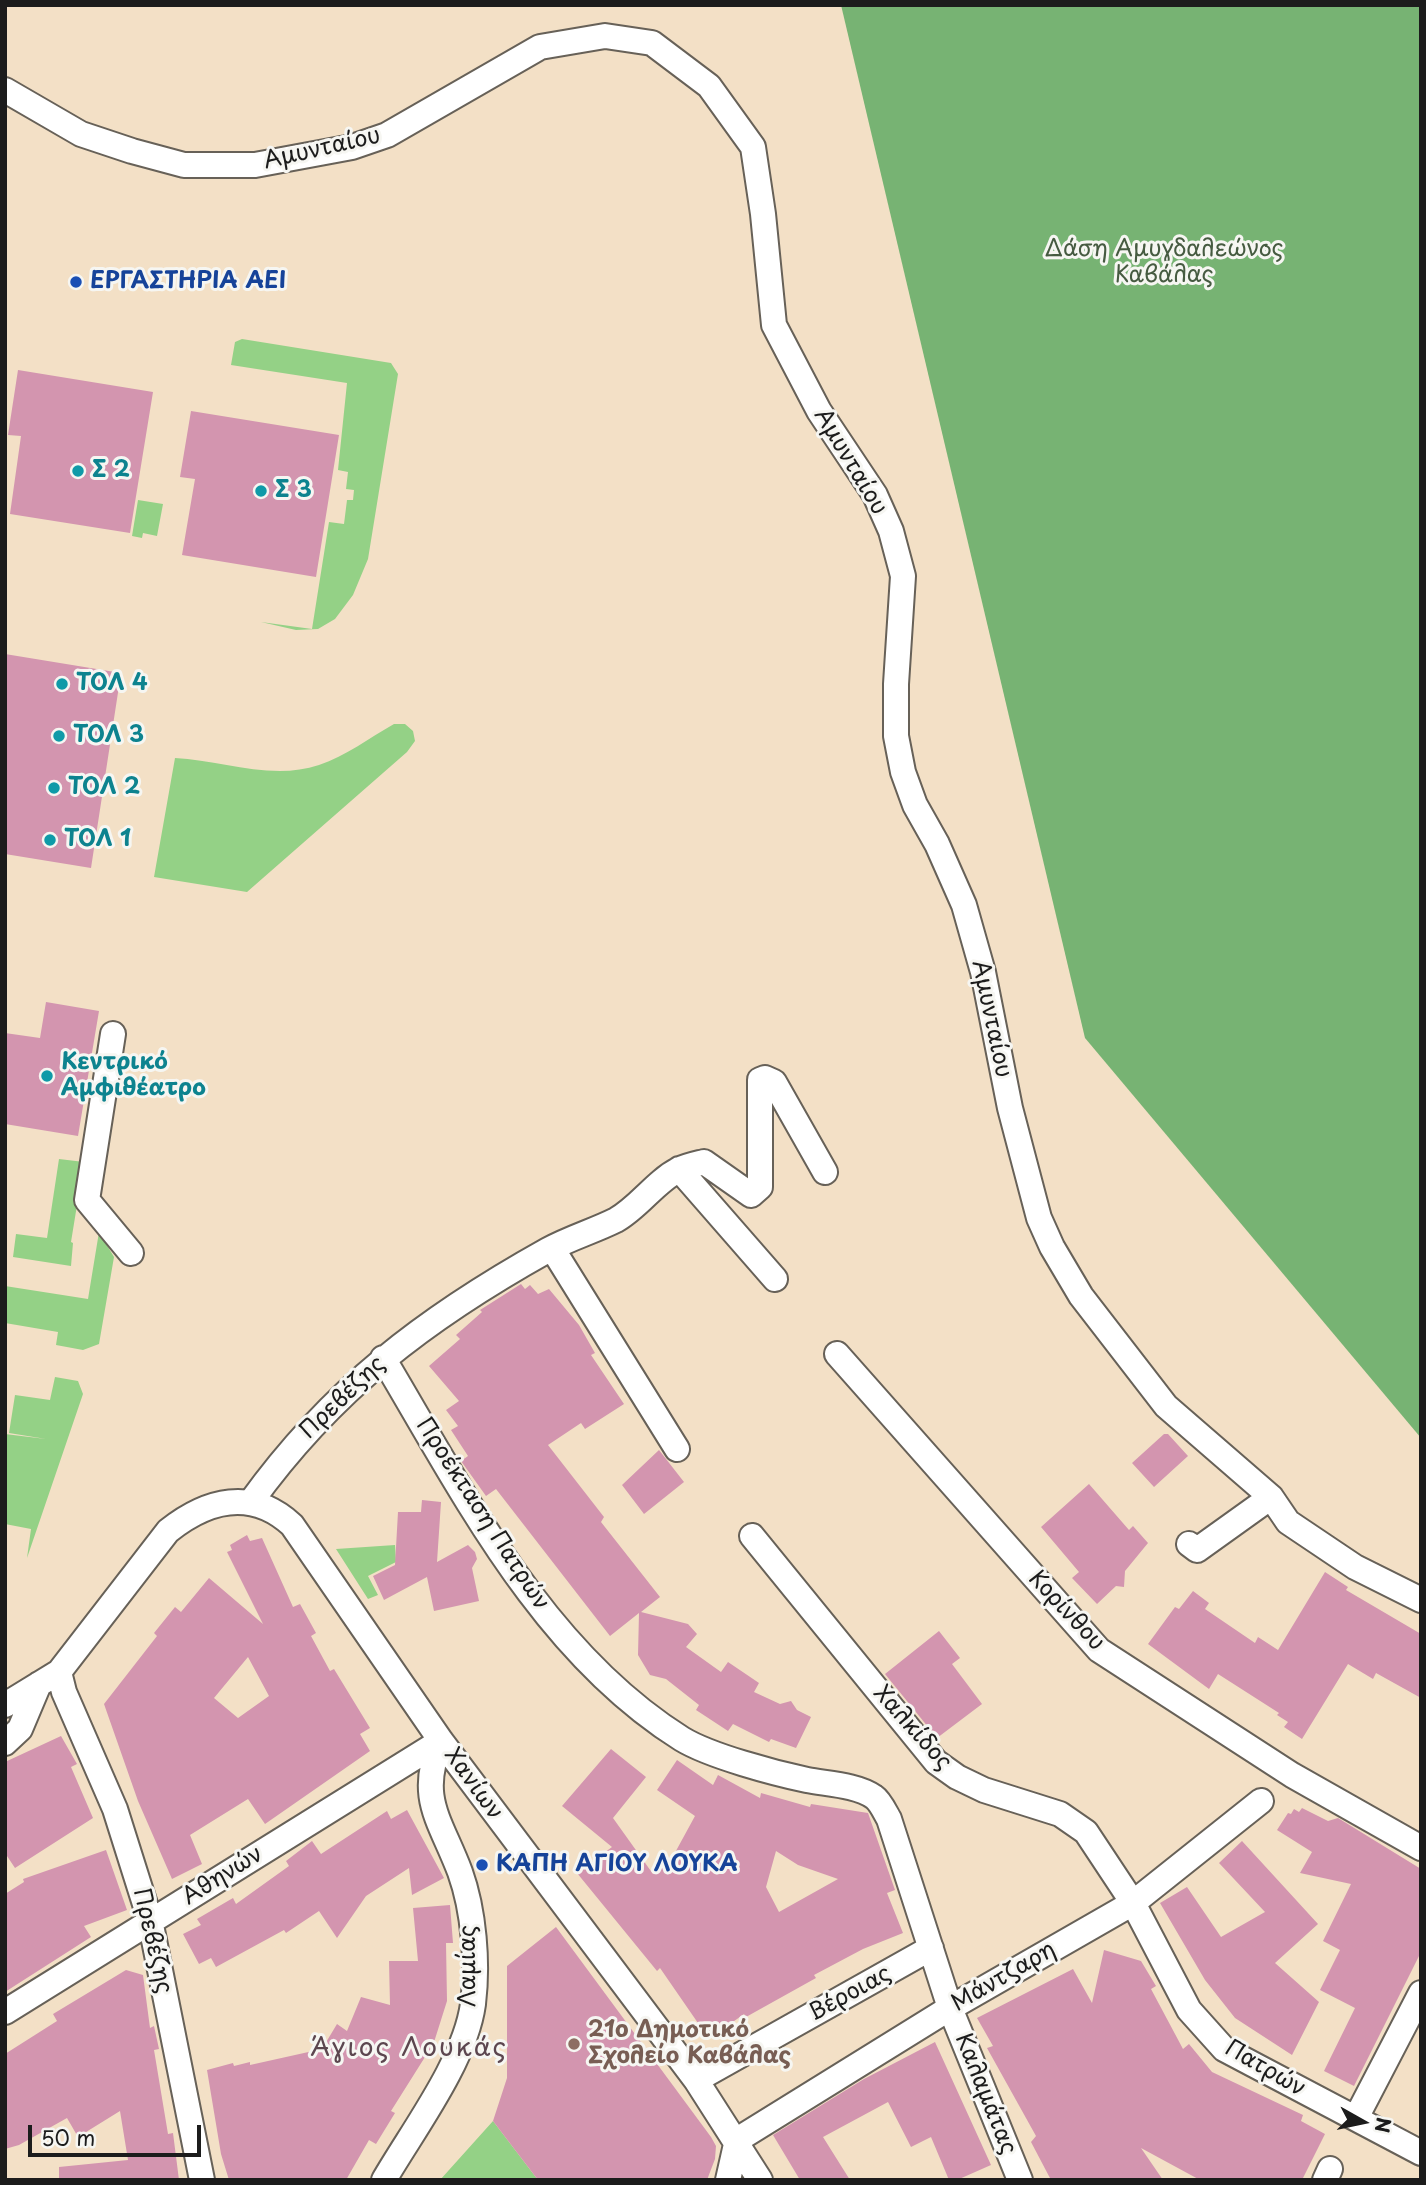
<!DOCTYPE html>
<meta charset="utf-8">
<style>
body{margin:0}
#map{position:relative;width:1426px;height:2185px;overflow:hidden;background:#f3e0c6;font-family:"Playpen Sans",sans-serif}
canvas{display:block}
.frame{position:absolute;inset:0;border:7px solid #1c1c1c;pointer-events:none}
.north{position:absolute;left:1328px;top:2087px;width:70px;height:70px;-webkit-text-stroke:5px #f6f6f2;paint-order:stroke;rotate:99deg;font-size:19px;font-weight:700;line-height:28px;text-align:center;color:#1c1c1c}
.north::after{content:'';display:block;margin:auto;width:24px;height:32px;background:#1c1c1c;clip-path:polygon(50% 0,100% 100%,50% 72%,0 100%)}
.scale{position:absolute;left:28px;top:2125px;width:173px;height:32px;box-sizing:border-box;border:4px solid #1c1c1c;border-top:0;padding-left:9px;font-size:21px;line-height:24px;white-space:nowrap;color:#1c1c1c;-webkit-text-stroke:5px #f6f6f2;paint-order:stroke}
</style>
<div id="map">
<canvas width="1426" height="2185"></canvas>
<div class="frame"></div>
<div class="north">N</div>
<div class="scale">50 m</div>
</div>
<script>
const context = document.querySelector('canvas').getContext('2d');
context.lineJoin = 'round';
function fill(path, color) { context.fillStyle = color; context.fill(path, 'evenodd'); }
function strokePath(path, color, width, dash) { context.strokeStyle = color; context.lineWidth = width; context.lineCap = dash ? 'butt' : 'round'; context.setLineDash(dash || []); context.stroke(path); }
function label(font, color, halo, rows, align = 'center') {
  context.font = font + ' "Playpen Sans",sans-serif'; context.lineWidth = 6; context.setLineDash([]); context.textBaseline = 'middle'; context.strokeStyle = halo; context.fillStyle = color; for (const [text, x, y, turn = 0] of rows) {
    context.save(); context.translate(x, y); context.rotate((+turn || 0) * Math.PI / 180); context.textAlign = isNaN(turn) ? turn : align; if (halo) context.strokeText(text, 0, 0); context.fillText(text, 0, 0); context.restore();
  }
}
const green = new Path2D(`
 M242,339l149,24 7,11 -30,185 -15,36 -18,24 -17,10 -22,1 -35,-8 51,7 17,-107 15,2 3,-24h6l1,-10 -8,-1 2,-17 -10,-2 9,-87 -116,-18 4,-23z
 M138,500l25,4 -6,32 -14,-3 -1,5 -10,-2z
 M394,724h11l8,7 2,10 -8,11 -160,140 -93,-15 21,-119c46,2 97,23 144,7 27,-9 50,-27 75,-41z
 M59,1159l25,3 -13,80 2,1 -2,23 -58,-9 3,-23 31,4z
 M99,1232l15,25 -15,87 -16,6 -27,-5 2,-13 -53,-9v-37l83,13z
 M55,1377l23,4 5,13 -56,164 4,-29 -26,-5v-90l41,5 -37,-6 6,-38 35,5z
 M395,1545l1,17 -28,14 10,19 -10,4 -32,-50z
 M493,2121l45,59h-98z`);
const forest = new Path2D(`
 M841,5h580v1433l-336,-400z`);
const building = new Path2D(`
 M18,370l135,22 -23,141 -120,-19 11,-78 -13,-1z
 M191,411l148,24 -23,142 -134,-22 13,-76 -15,-2z
 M5,654l116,19 -30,195 -86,-14z
 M46,1002l53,9 -21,125 -73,-12v-91l35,5z
 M521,1284l4,5 5,-4 8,9 11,-5 30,36 16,28 -4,2 33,49 -39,25 -4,-6 -33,22 56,72 -3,5 59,75 -19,15 47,12 9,10 -11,13 35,25 7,-10 31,21 -5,9 26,12 11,-3 6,9 14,7 -15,31 -25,-9 -2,3 -36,-18 -5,7 -32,-21 3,-5 -33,-26 -16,-4 -12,-20 1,-42 -29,23 -114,-147 -10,7 -25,-35 7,-5 -17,-26 7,-4 -12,-16 13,-9 -30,-35 31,-27 -4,-4 26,-23 -2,-2z
 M1164,1434h4l20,22 -34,31 -22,-24z
 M659,1450l25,32 -40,32 -22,-29z
 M1089,1484l40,46 4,-4 15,17 -23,28 -1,16 -8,-1 -19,18 -25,-26 7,-6 -38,-45z
 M422,1500l19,2 -4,60 31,-17 7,7 2,7 -5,9 7,33 -45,10 -7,-34 -43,23 -11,-24 22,-11 3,-53h23z
 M247,1535l3,6 12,-3 31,69 7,-3 16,29 -5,3 19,35 4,-2 36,59 -10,6 10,17 -105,73 -17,-25 -58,36 12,29 -30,15 -34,-78 -34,-97 53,-68 -3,-3 21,-26 6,5 28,-34 54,46 -36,-72 5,-2 -2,-5zM248,1657l21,39 -31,22 -24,-20z
 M1325,1572l23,15 -2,3 75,44v64l-45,-25 -3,6 -25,-15 -46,75 -18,-12 4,-5 -11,-7 2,-2 -61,-39 -9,15 -61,-45 27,-37 4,2 14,-18 16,12 -4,6 50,34 3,-6 20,13z
 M939,1631l21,27 -8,6 30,40 -45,34 -52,-64z
 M61,1736l16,28 -6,3 22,51 -78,50 -10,-15v-91z
 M611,1749l35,28 -33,41 40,56 18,-14 24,-44 -38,-26 20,-30 36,25 5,-10 42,23 1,-5 49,14 1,-3 57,9 27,77 -8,3 16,40 -40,16 -49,26 2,3 -70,39 -2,-3 -35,25 -49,-71 -3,3 -80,-98 35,-26 -50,-41zM776,1851l22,14 40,14 -59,33 -13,-25z
 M1302,1808l26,13 10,-3 83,51v83l-67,134 -30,-15 31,-63 -35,-18 20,-40 -17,-9 28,-57 -51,-11 12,-21 -35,-22 11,-17 3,1 3,-5 5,3z
 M407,1810l37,68 -32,17 -3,-27 -43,28 -29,42 -18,-27 -33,22 -2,-3 -68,37 -5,-9 -12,6 -16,-30 18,-9 -4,-6 36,-21 3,6 53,-38 -3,-5 26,-20 9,13 66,-43 4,8z
 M1242,1841l76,83 -43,39 44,39 -27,53 -57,-37 -30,-38 -45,-77 27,-16 34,50 44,-25 -46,-49z
 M106,1850l21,60 -43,16 7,11 -86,55v-98l19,-12 -1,-3z
 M450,1905l3,38h-7l1,58 -18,57 -4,-1 -34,54 4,2 -19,31 -7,-4 -23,40h-117l-8,-26 -14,-84 26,-7 1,3 16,-4v3l72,-16 15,-25 10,7 14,-34 29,8 -1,-44h29l-5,-53z
 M556,1927l155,210 5,9 -1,13 -8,21h-169l-45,-59 14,-43v-112z
 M1104,1950l37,11 15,25 -5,3 32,60 6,-5 23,28 91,43 -2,6 24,13 -23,46h-102l-59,-32 22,32h-112l-20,-38 5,-6 -49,-88 6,-2 -16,-28 96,-49 19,34z
 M126,1970l17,5 7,53 4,-2 5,23 -5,1 14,84 5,-1 6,47h-120v-13l69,-7 -8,-49 -42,26 -11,-19 -48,27 -14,4v-95l52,-33 -4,-7z
 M935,2042l56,123 -34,15h-8l-18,-43 -20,10 -23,-45 -65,35 27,43h-50l-27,-45 91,-56z`);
const minor = new Path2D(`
 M5,90l76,44 51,17 52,14h71l97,-18 35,-12 153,-88 65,-11 47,7 57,43 44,61 10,67 11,111 45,86 56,84 16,36 12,45 -7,108v52l7,36 12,33 22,39 27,61 19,67 27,136 29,110 13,29 29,49 85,110 105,91 17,25 67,45 66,33
 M113,1034l-26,166 44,53
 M679,1169l96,110
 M552,1248l125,201
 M837,1354l262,296 193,125 129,73
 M383,1358c81,136 160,294 299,381 28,17 92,34 125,41 21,4 50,5 67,17 6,4 11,15 15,22l61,189 70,172
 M250,1503c82,-114 176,-185 298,-253 22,-12 46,-19 68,-30 23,-13 39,-38 62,-50 8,-4 18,-6 26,-8l47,33 9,-8v-107l5,-2 9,4 51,90
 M752,1536l184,226 21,15 27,13 76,24 26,18 47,71 56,107 35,39 197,104
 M1189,1544l8,6 74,-53
 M59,1672l5,20 51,117 35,111 52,260
 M5,1705l54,-33 109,-141c39,-31 84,-43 124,-6l149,216 255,339 64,100
 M5,1743l15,-14 19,-45
 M5,2012l436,-271
 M696,2080l235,-132
 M1356,2118l65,-125
 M384,2180c29,-50 81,-118 89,-176 5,-41 1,-93 -13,-132 -20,-53 -43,-74 -19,-131
 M728,2180l9,-40 213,-132 183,-105 128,-102
 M1325,2180l5,-11`);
const markers = [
 [76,282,7,"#1a4fb4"],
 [78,471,7,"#0f9aa8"],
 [261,491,7,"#0f9aa8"],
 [62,684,7,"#0f9aa8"],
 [59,736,7,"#0f9aa8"],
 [54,788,7,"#0f9aa8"],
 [50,840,7,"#0f9aa8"],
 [47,1076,7,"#0f9aa8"],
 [482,1865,7,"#1a4fb4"],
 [574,2044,7,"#8d6e63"]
];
const streetNames = [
 ["Αμυνταίου",322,149,-13],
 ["Αμυνταίου",850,462,59],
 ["Αμυνταίου",991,1019,78],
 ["Πρεβέζης",343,1398,-44],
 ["Προέκταση Πατρών",482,1514,57],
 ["Κορίνθου",1066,1611,47],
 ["Χαλκίδος",912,1728,48],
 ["Χανίων",473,1784,54],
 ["Αθηνών",223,1876,-32],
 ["Πρεβέζης",152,1941,77],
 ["Λαμίας",469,1966,-90],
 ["Μάντζαρη",1004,1977,-30],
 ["Βέροιας",850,1994,-29],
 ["Πατρών",1265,2069,30],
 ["Καλαμάτας",985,2094,68]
];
const parkNames = [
 ["Δάση Αμυγδαλεώνος",1164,250],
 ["Καβάλας",1164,276]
];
const transitNames = [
 ["ΕΡΓΑΣΤΗΡΙΑ ΑΕΙ",90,282],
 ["ΚΑΠΗ ΑΓΙΟΥ ΛΟΥΚΑ",496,1865]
];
const cultureNames = [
 ["Σ 2",92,471],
 ["Σ 3",275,491],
 ["ΤΟΛ 4",76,684],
 ["ΤΟΛ 3",73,736],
 ["ΤΟΛ 2",68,788],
 ["ΤΟΛ 1",64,840],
 ["Κεντρικό",61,1063],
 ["Αμφιθέατρο",61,1089]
];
const educationNames = [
 ["21ο Δημοτικό",588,2031],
 ["Σχολείο Καβάλας",588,2057]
];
const quarterNames = [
 ["Άγιος Λουκάς",409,2049]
];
fill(green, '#94d186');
fill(forest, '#77b373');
fill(building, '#d395af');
strokePath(minor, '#676158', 28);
strokePath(minor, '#fff', 24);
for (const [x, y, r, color] of markers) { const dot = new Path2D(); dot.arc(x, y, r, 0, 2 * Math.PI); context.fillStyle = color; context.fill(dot); strokePath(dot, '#f6f6f2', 2.5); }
label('23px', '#1c1c1c', '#f6f6f2', streetNames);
label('23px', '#465b41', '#f6f6f2', parkNames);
label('bold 23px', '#164399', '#f6f6f2', transitNames, 'left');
label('bold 23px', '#0d838f', '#f6f6f2', cultureNames, 'left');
label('bold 23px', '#785e54', '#f6f6f2', educationNames, 'left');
context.letterSpacing = '2px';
label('26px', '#5c464f', '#f6f6f2', quarterNames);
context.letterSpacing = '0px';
</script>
